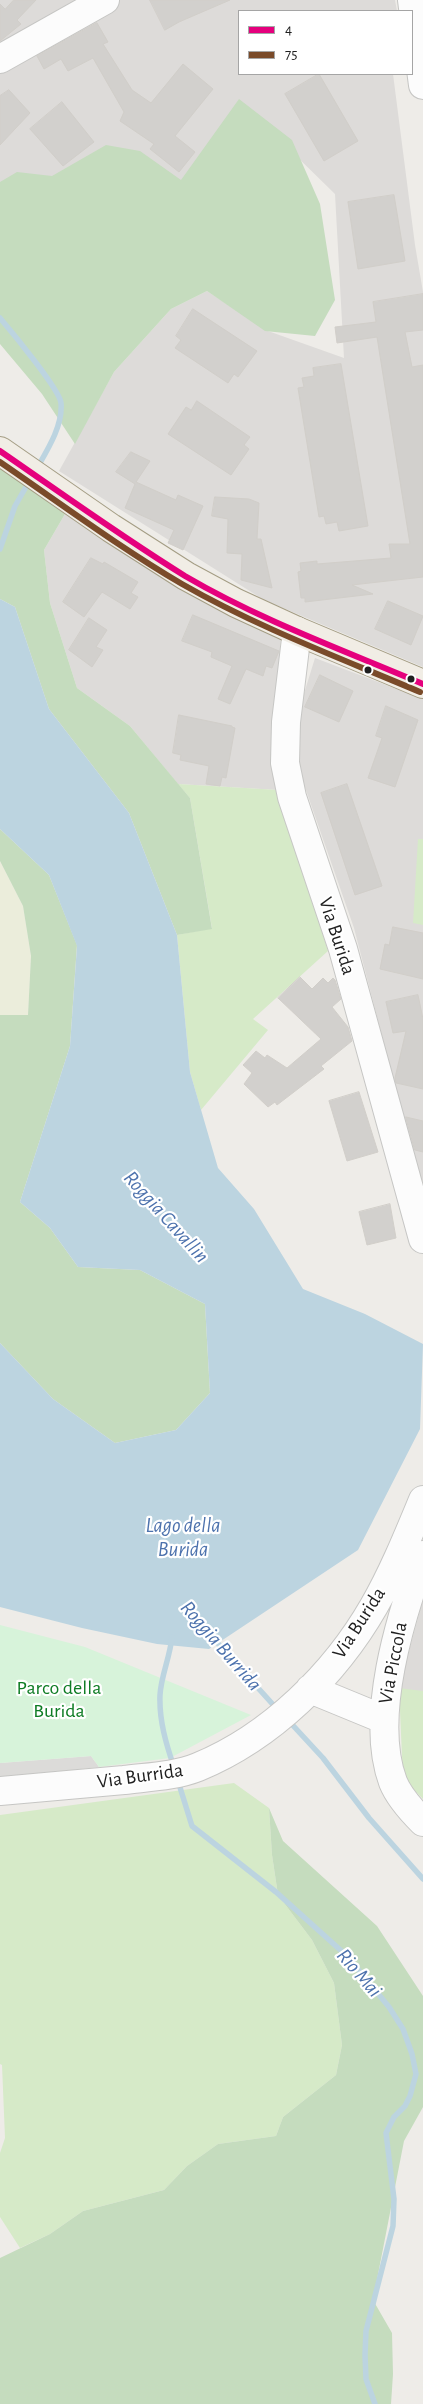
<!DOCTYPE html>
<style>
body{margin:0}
#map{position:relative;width:423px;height:2404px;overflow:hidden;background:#eeece8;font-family:"Alegreya Sans",sans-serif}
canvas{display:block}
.legend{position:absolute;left:238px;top:10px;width:175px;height:65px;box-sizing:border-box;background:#fff;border:1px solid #a5a5a5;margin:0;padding:6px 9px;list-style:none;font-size:15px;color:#1f1f1f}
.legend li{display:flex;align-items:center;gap:10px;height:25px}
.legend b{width:25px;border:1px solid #a5a5a5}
</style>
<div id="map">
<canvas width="423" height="2404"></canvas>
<ul class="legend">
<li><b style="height:6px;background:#e5007d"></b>4</li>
<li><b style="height:6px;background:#7a4b2a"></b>75</li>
</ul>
</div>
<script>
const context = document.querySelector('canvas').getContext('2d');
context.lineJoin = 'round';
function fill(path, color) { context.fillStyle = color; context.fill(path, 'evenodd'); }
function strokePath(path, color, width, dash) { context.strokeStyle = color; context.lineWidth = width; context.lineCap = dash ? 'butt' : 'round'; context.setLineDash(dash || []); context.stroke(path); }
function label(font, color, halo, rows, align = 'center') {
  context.font = font + ' "Alegreya Sans",sans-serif'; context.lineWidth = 4.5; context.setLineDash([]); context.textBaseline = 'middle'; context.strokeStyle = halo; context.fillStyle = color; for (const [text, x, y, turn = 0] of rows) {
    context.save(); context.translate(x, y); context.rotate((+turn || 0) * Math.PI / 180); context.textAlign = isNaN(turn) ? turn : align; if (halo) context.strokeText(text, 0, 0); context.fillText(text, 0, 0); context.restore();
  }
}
const residential = new Path2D(`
 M0,0h395l2,11h-158v63h154l22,171 8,47v375l-159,-67 -205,-129 55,-99 57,-63 36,-18 61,40 76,27 -9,-164 -96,-94 -66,120 -124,-11 -49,-20z
 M65,514l216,125 -7,83 4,68 -100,-6 -48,-58 -53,-38 -27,-85 -6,-53z
 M315,658l108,41v495l-69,-266 -54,-155 -2,-60z
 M423,1599v200l-24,-111z`);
const religious = new Path2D(`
 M91,1756l8,11 -99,11v-15z`);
const farmland = new Path2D(`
 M0,861l23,45 8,50 -3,59h-28z`);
const grass = new Path2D(`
 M178,784l100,6 50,161 -75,68 15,11 -67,80 -11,-38 -13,-137 35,-7 -22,-130z
 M418,839h5v86l-10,-2z
 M399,1688l24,3v108l-20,-20z
 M234,1783l35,25 3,47 6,40 34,45 22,43 8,62 -6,30 -53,42 -7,19 -58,8 -31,22 -23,24 -81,21 -33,23 -30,14 -20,-31v-64l5,-15 -3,-73 -2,-1v-249z`);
const forest = new Path2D(`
 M239,99l53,41 28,64 15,96 -20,36 -50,-5 -58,-40 -36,18 -57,63 -39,72 -33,-50 -42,-50v-162l17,-10 35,4 54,-31 34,6 41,29z
 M0,468l65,46 -21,36 6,53 27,85 53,38 60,72 22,131 -35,6 -48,-122 -80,-104 -34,-102 -15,-8z
 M0,829l49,46 28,70 -7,101 -50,156 30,26 28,39 62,3 65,34 5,89 -34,37 -61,13 -62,-44 -53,-56v-328h28l3,-59 -8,-50 -23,-45z
 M269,1808l14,33 94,85 46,70v111l-19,34 -31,159 19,33 1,41 -2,30h-391v-146l50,-24 33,-23 81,-21 23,-24 31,-22 58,-8 7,-19 53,-42 6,-30 -8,-62 -22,-43 -34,-45 -6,-40z`);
const park = new Path2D(`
 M0,1625l85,22 166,68 -81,43 -71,9 -8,-11 -91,7z`);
const water = new Path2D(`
 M0,599l15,8 34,102 80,104 48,122 13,137 28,96 36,41 49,80 62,25 58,30 -3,85 -62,121 -149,99 -52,-5 -75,-16 -82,-21v-264l53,56 62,44 61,-13 34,-37 -5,-89 -65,-34 -62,-3 -28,-39 -30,-26 50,-156 7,-100 -28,-71 -49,-46z`);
const stream = new Path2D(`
 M0,318c11,13 60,72 61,85 2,22 -13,46 -24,65
 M0,549l15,-43 15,-26
 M172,1637c-2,20 -11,39 -12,58 -1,25 6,49 14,72
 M213,1638l64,71
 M287,1719l36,39 46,60 54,61
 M178,1781l14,45 84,66 71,64 42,51 14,22 9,25 4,20 -6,22 -5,10 -11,11 -8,16 8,66 -1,27 -27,105 -1,24 1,24 9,25`);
const building = new Path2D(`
 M14,0h22l-19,20 4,4 -21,17v-37l5,5z
 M150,0h80l-51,22 -14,8z
 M97,23l11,19 -5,2 29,46 19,13 32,-39 30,25 -38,47 20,16 -16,20 -29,-23 4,-5 -34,-23 4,-9 -31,-54 -25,13 -7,-12 -17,10 -7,-13z
 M319,74l39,67 -34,20 -39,-67z
 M9,90l21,23 -30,32v-49z
 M62,102l32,40 -31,24 -33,-37z
 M394,195l11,66 -47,8 -10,-67z
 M423,294v36l-18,2 7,35 11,-2v212l-71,8 21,9 -68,8v-4h-4l-3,-26 3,-1 -1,-8 17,-2v3l74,-6 -2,-14h21l-33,-207 -40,6 -2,-16 41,-5 -3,-20z
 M193,309l64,42 -19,26 -4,-3 -6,9 -53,-35 6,-8 -5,-4z
 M341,364l27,162 -29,5 -2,-9 -11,2 -2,-8 -5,1 -21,-129 6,-1 -2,-9 12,-2 -1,-8z
 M197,401l53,36 -6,8 5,4 -18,26 -63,-41 18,-27 5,3z
 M131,452l19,9 -14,21 40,18 2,-5 25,11 -20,44 -15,-7 6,-13 -49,-22 10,-24 -19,-12z
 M215,497l34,2 10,4 -2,36h4l11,49 -31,-8 1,-26 -15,-1 1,-34 -16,-3z
 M91,558l12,6 1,-2 34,20 -7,11 7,4 -8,12 -28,-17 -18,25 -21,-15z
 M388,601l35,15 -12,29 -36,-16z
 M193,615l86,36 -7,17 -6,-2 -3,10 -17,-7 -16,35 -12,-5 14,-33 -21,-9 1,-5 -30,-11z
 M89,618l18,12 -11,17 7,3 -11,17 -23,-17z
 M320,675l33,16 -14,31 -34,-15z
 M386,706l32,14 -23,67 -27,-9 14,-40 -6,-2z
 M179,715l53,11v1l3,1 -9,50 -4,-1 -2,9 -14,-2 3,-18 -29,-6 1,-5 -8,-2z
 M347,784l35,102 -27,9 -34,-102z
 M393,927l30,6v46l-43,-10 5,-25 4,1z
 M300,977l12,12 11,-11 5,5 5,-5 2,2 6,19 -9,8 16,20 4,14 -31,25 3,3 -47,36 -2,-3 -7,5 -24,-23 8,-11 -9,-8 13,-14 9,7 2,-3 20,13 34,-29 -43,-41z
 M418,995l5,24v70l-27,-6 -1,-5 11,-47 -13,2 -7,-31z
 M359,1092l19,60 -31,9 -18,-60z
 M406,1117l17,4v31l-8,-2z
 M390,1204l6,34 -29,7 -8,-33z`);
const minor = new Path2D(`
 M412,0l11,85
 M0,59l105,-59
 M297,631l-11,91 -1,41 7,34 51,152 80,290
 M423,1555c-23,63 -54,163 -30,227 6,15 19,29 30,40
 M310,1689l73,30
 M0,1791c41,-4 83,-7 124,-11 24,-3 52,-4 74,-13 73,-30 137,-93 176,-161 19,-33 34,-70 49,-106`);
const major = new Path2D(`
 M0,451l111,77 75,48 50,27 61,28 126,53`);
const bus1 = new Path2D(`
 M0,451c61,42 122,86 185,125 75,44 158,74 238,108`);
const bus2 = new Path2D(`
 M0,462c60,41 119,85 182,122 75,43 158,74 238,108`);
const markers = [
 [368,670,4.5,"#1f1f1f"],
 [411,679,4.5,"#1f1f1f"]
];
const streetNames = [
 ["Via Burida",337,936,72],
 ["Via Burida",359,1623,-57],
 ["Via Piccola",393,1663,-79],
 ["Via Burrida",140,1776,-8]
];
const parkNames = [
 ["Parco della",59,1688],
 ["Burida",59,1711]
];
const waterNames = [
 ["Roggia Cavallin",166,1217,48],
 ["Lago della",183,1526],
 ["Burida",183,1550],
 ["Roggia Burrida",221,1646,49],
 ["Rio Mai",359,1973,49]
];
fill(residential, '#dddbd9');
fill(religious, '#dcdbd9');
fill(farmland, '#ebeddb');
fill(grass, '#d6eac8');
fill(forest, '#c5dcbe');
fill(park, '#d7f3da');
fill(water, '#bcd4e0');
strokePath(stream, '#bcd4e0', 5.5);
fill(building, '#d2d0cd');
strokePath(building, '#d1cec9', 1);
strokePath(minor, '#c6c6c4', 30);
strokePath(major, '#a49d84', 30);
strokePath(minor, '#fcfcfc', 28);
strokePath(major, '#f1ede5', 28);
strokePath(bus1, '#e5007d', 6);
strokePath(bus2, '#7a4b2a', 6);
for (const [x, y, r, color] of markers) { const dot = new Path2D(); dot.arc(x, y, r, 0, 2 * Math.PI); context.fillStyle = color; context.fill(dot); strokePath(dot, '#fff', 2); }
label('20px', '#1f1f1f', '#fff', streetNames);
label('20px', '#0e7c24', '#fff', parkNames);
label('italic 21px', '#4d72ad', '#fff', waterNames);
</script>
